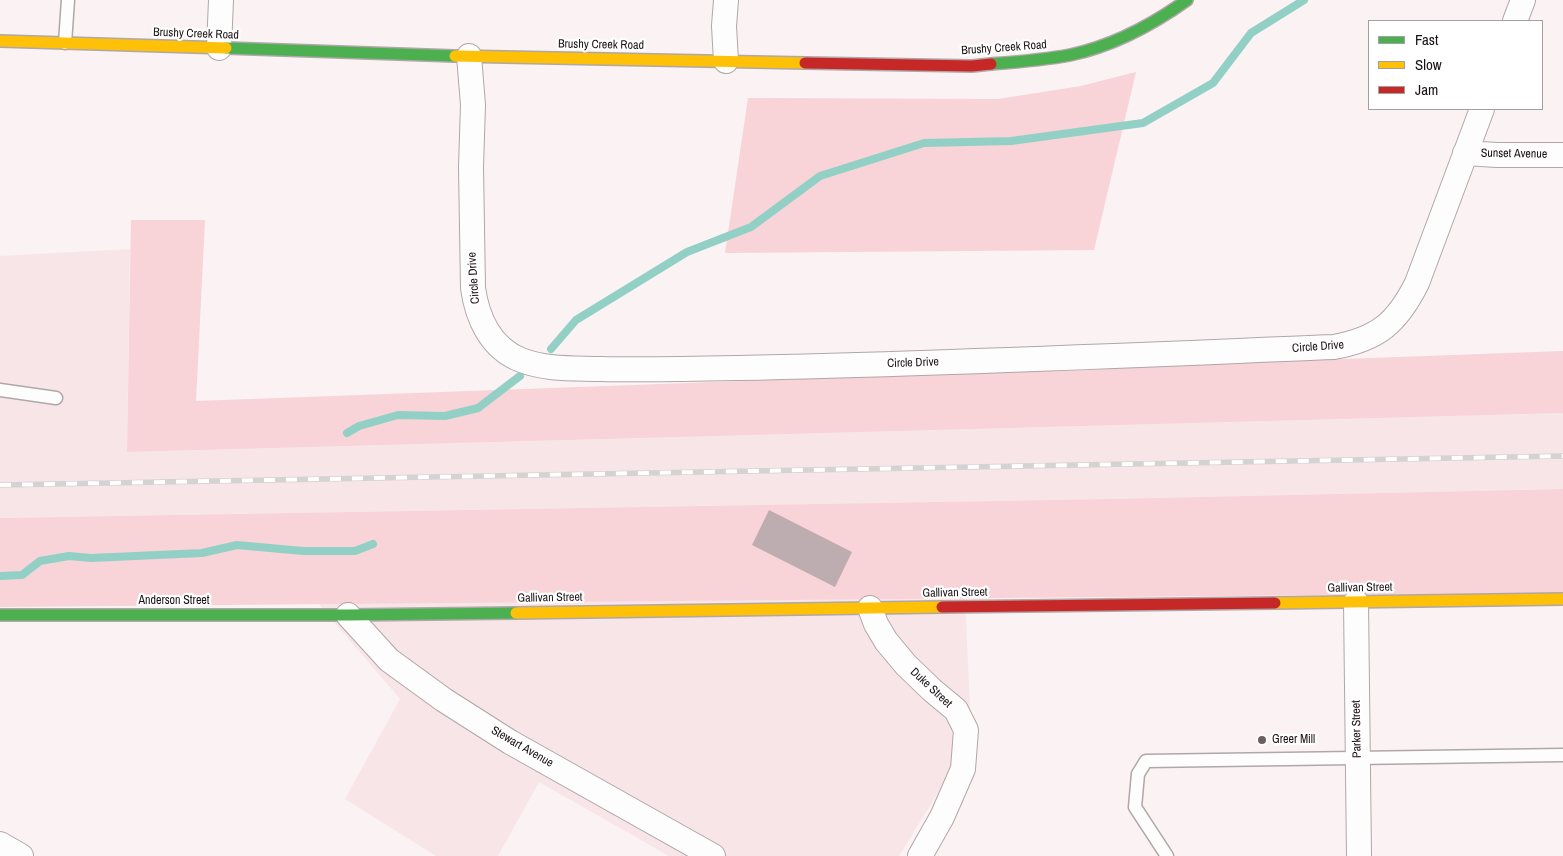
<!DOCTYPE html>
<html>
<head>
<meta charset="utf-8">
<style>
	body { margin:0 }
	#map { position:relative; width:1563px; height:856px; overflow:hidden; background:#faf2f3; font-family:"Archivo Narrow",sans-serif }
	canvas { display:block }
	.legend { position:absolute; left:1368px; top:20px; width:175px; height:90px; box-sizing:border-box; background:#fff; border:1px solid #a4a0a1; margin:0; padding:6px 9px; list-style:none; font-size:15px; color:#1b1214 }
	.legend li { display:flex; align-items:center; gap:10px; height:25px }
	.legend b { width:25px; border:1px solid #a4a0a1 }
</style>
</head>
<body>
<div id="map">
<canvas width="1563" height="856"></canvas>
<ul class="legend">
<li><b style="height:6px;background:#4caf50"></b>Fast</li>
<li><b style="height:6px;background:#ffc107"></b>Slow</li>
<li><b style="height:6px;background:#c62828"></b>Jam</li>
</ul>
</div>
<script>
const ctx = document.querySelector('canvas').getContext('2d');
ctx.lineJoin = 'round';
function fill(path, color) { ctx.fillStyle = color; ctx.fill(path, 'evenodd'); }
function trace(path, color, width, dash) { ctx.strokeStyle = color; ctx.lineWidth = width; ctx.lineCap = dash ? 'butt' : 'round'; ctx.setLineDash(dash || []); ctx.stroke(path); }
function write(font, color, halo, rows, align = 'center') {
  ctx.font = font + ' "Archivo Narrow",sans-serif'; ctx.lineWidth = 4.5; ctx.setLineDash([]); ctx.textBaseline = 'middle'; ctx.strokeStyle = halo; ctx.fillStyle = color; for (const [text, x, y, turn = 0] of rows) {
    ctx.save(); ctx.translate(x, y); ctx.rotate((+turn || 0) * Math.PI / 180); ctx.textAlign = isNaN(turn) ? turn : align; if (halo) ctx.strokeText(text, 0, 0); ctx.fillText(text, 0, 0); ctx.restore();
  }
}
fill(new Path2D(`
	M130,249L127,452L1563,413V489L1109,499L0,518V256Z
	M965,596L970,709L952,770L899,856H669L539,782L498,856H436L345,799L400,699L317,602Z`), '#f8e5e7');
fill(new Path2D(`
	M1136,72L1094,250L725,253L748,98L998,99L1081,86Z
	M131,220H205L196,401L1563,351V413L127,452Z
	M1563,489V593L0,607V518L1109,499Z`), '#f8d3d8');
trace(new Path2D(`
	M551,349L576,320L687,252L751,227L820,176L924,143L1011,141L1143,123L1213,83L1251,33L1304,0
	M347,433L359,426L398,415L445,416L478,408L520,376
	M0,576L22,575L40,561L69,556L91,558L202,553L237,545L303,551H355L373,544`), '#92d0c6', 8);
fill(new Path2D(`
	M769,510L852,552L835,587L752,545Z`), '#beadb0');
const lane = new Path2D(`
	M65,43L68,0
	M0,390L56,398
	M1167,856L1135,807L1138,774L1146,761L1563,755`);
const street = new Path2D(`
	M726,0L724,26L726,61
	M1515,21L1523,0
	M219,48L221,0
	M469,56L473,105L471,167L473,288C477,317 490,348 521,360C547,370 574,368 601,369C647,370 692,369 738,368C937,364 1135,355 1334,347C1378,339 1397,323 1417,283L1482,109
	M1465,153L1497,155H1563
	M1356,602L1359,856
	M870,608L876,624L886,641L906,665L932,690L956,710L966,730L963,769L942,817L920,856
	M348,615L389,660L444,700L510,742L713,856
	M0,844L21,856`);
const fast = new Path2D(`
	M226,48L455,56
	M991,64C1017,62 1044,60 1070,55C1113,46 1152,25 1187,0
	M0,615H348L516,613`);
const slow = new Path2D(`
	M0,41L226,48
	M455,56L805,63
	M1275,603L1563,599
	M516,613L942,607`);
const jam = new Path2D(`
	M805,63L972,66L991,64
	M942,607L1275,603`);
trace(lane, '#afa7a8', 15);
trace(street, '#afa7a8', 26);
trace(fast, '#afa7a8', 14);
trace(slow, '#afa7a8', 14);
trace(jam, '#afa7a8', 14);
trace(lane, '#fefdfd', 12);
trace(street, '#fefdfd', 24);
trace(fast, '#4caf50', 11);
trace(slow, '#ffc107', 11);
trace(jam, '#c62828', 11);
const rail = new Path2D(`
	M0,485L1563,456`);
trace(rail, '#d5d2d2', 5.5);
trace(rail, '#fff', 4, [11]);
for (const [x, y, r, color] of [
	[1262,740,5,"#696062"]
]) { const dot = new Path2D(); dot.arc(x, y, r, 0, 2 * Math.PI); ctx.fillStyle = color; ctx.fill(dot); trace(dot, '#fff', 2); }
write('12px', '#1b1214', '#fff', [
	["Brushy Creek Road",196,34,2],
	["Brushy Creek Road",601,45,1],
	["Brushy Creek Road",1004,48,-4],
	["Sunset Avenue",1514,154,1],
	["Circle Drive",474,278,-94],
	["Circle Drive",1318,347,-4],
	["Circle Drive",913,363,-2],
	["Gallivan Street",1360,588,-1],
	["Gallivan Street",955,593,-1],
	["Gallivan Street",550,598,-1],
	["Anderson Street",174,601],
	["Duke Street",931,688,43],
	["Parker Street",1357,729,-91],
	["Stewart Avenue",522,747,30]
]);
write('12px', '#1b1214', '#fff', [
	["Greer Mill",1272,740]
], 'left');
</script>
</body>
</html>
